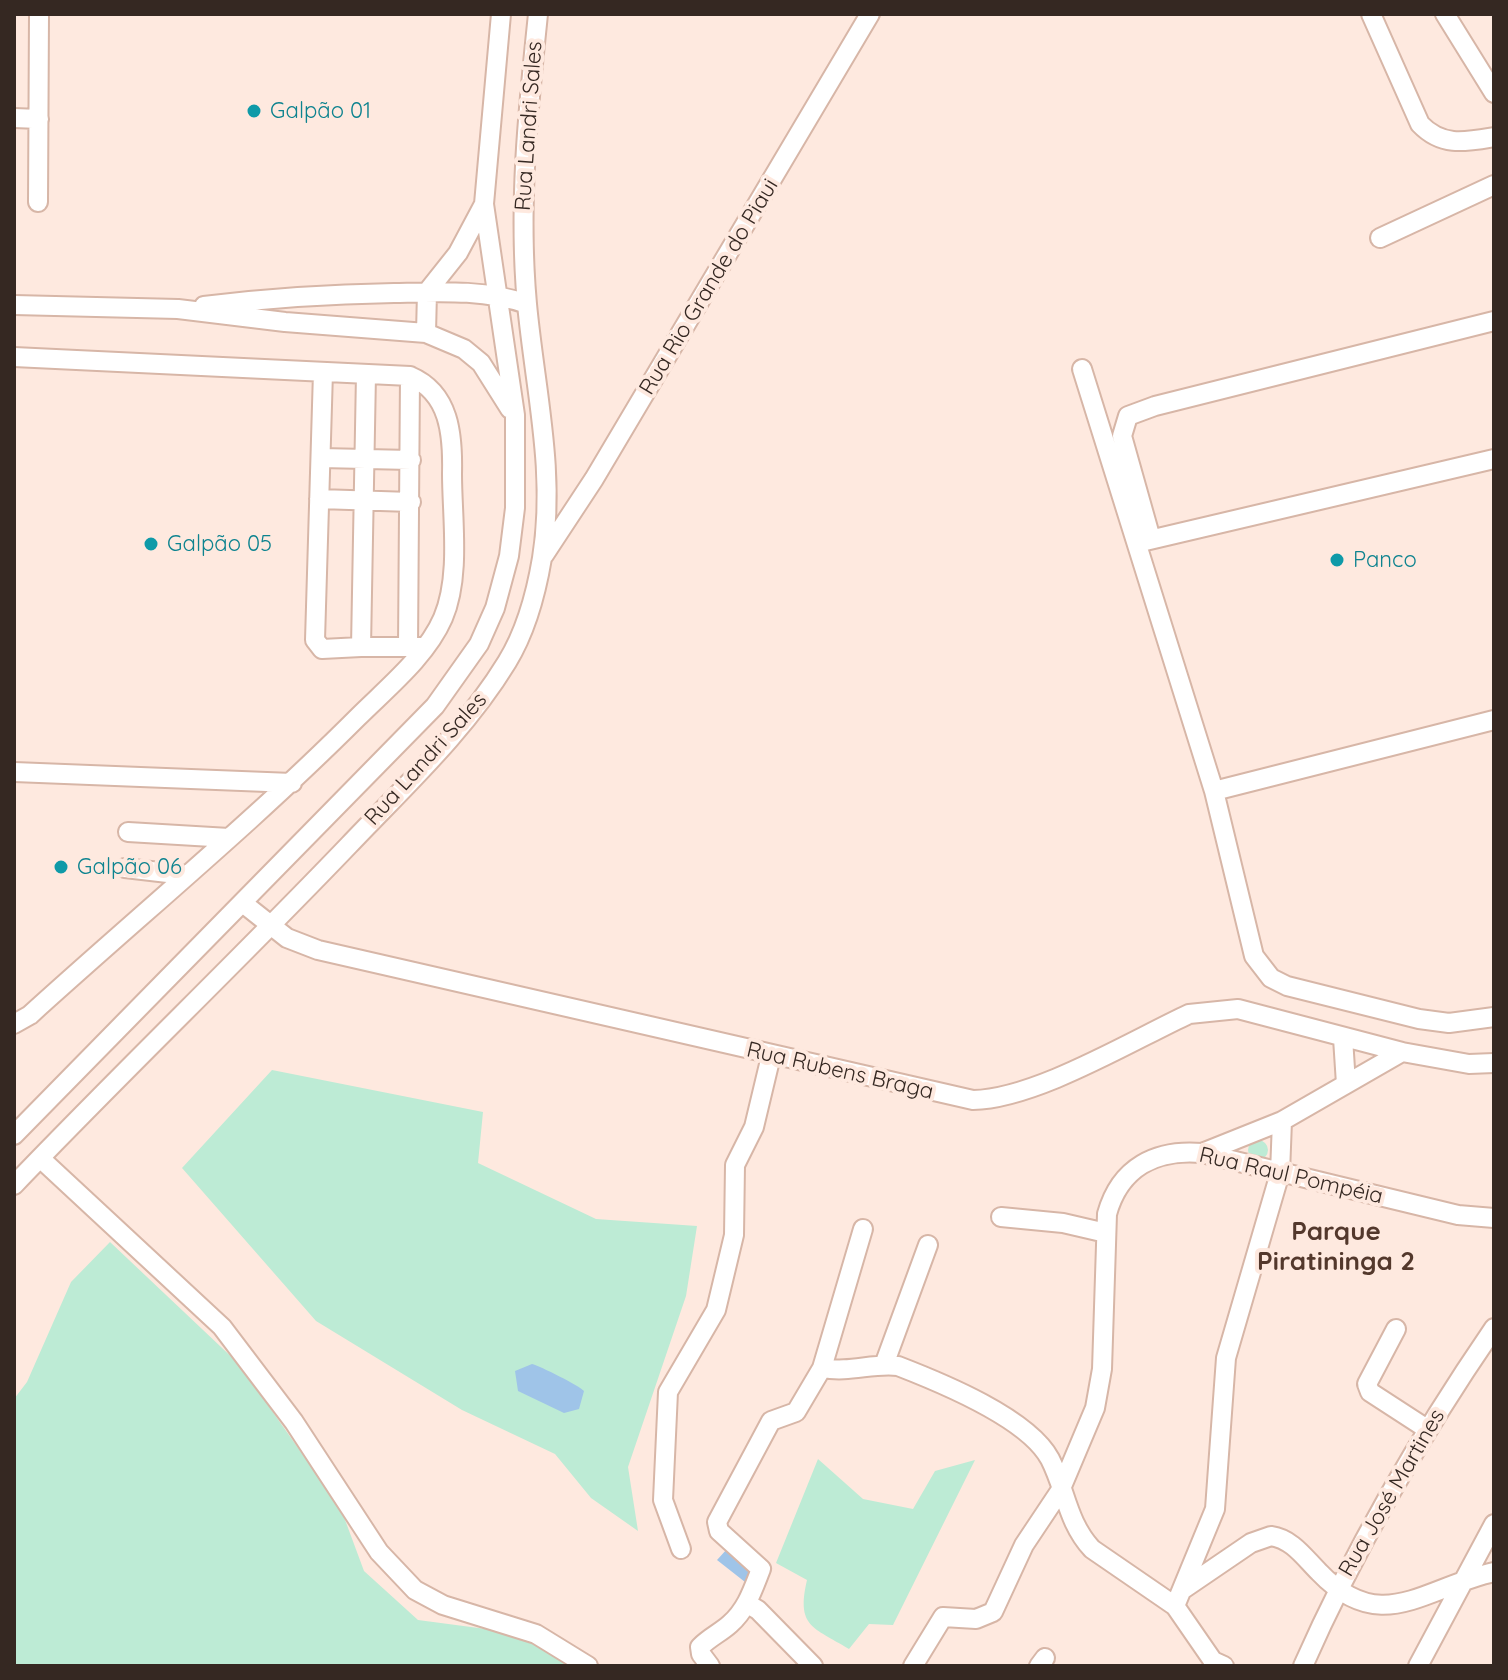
<!DOCTYPE html>
<html>
<head>
<meta charset="utf-8">
<style>
	body { margin:0 }
	#map { position:relative; width:1508px; height:1680px; overflow:hidden; background:#fee9df; font-family:Quicksand,sans-serif }
	canvas { display:block }
	.frame { position:absolute; inset:0; border:16px solid #352822; pointer-events:none }
</style>
</head>
<body>
<div id="map">
<canvas width="1508" height="1680"></canvas>
<div class="frame"></div>
</div>
<script>
const ctx = document.querySelector('canvas').getContext('2d');
ctx.lineJoin = 'round';
function fill(path, color) { ctx.fillStyle = color; ctx.fill(path, 'evenodd'); }
function trace(path, color, width, dash) { ctx.strokeStyle = color; ctx.lineWidth = width; ctx.lineCap = dash ? 'butt' : 'round'; ctx.setLineDash(dash || []); ctx.stroke(path); }
function write(font, color, halo, rows, align = 'center') {
  ctx.font = font + ' Quicksand,sans-serif'; ctx.lineWidth = 8; ctx.setLineDash([]); ctx.textBaseline = 'middle'; ctx.strokeStyle = halo; ctx.fillStyle = color; for (const [text, x, y, turn = 0] of rows) {
    ctx.save(); ctx.translate(x, y); ctx.rotate((+turn || 0) * Math.PI / 180); ctx.textAlign = isNaN(turn) ? turn : align; if (halo) ctx.strokeText(text, 0, 0); ctx.fillText(text, 0, 0); ctx.restore();
  }
}
fill(new Path2D(`
	M272,1070L483,1112L478,1163L596,1219L697,1226L686,1296L628,1467L638,1531L591,1498L555,1454L462,1410L316,1321L182,1168Z
	M1248 1150a10 10 0 1 1 20 0a10 10 0 1 1-20 0Z
	M110,1242L239,1364L341,1509L364,1571L418,1620L524,1634L574,1666H14V1399L27,1382L71,1282Z
	M818,1459L863,1499L913,1509L935,1471L975,1460L893,1625L869,1624L849,1649C813,1627 796,1627 807,1580L776,1563Z`), '#bdebd5');
fill(new Path2D(`
	M532,1364C540,1366 580,1386 584,1391L579,1409L564,1413L518,1391L515,1371Z
	M727,1549L754,1571L745,1582L717,1560Z`), '#9fc4e8');
const minor = new Path2D(`
	M1371,14L1420,124C1442,147 1465,142 1494,137
	M1445,14L1494,93
	M14,118L39,119
	M38,202L39,14
	M1380,238L1494,185
	M14,305L178,309L285,322L426,333L464,349L481,363L510,409
	M204,306C268,298 330,294 394,293C438,292 484,289 527,304
	M426,333L427,292L458,253L483,206
	M14,357L410,376C450,393 453,435 452,474C452,518 461,576 443,618C426,657 387,688 357,718C253,822 139,916 30,1015L14,1024
	M1082,369L1214,791L1254,956L1271,978L1287,986L1419,1019L1449,1023L1494,1017
	M323,372L315,640L322,649L361,647
	M366,374L361,647H425
	M321,458L411,460
	M319,499L411,502
	M1151,539L1122,436L1128,416L1155,406L1494,321
	M1141,542L1494,459
	M544,555L594,479L870,14
	M408,647L410,376
	M14,772L292,783
	M1214,791L1494,720
	M128,832L229,838
	M125,868L185,875
	M244,904L287,938L318,950L973,1100C1035,1099 1131,1041 1189,1014L1238,1009L1402,1052L1469,1064L1494,1063
	M1343,1038L1346,1084
	M14,1135L435,706L479,644L495,608L509,556L515,508V415L484,204L501,14
	M1202,1153L1282,1121L1402,1052
	M40,1158L222,1327L294,1422L379,1552L415,1590L443,1605L536,1634L588,1666
	M14,1185C124,1070 239,960 349,845C404,787 465,731 507,662C526,631 536,594 542,558C556,471 535,390 527,304C518,207 528,110 538,14
	M1001,1217L1063,1223L1106,1233
	M1396,1329L1367,1384L1370,1392L1427,1429
	M884,1365L928,1245
	M822,1368C851,1373 871,1363 898,1366C942,1383 1028,1418 1050,1459C1066,1490 1067,1522 1092,1549L1175,1606L1213,1661L1224,1666
	M681,1549L663,1500L668,1392L716,1310L734,1235L735,1165L754,1127L771,1056
	M1182,1590L1251,1543L1271,1536C1292,1539 1304,1557 1319,1572C1381,1637 1423,1588 1494,1572
	M748,1604L758,1610L813,1666
	M1175,1606L1215,1509L1226,1358L1280,1173L1282,1121
	M710,1666L701,1654L700,1647C710,1637 720,1633 730,1624C747,1609 753,1589 761,1569L719,1531L717,1522L771,1421L796,1412L822,1368L863,1229
	M913,1666L943,1617L976,1619L993,1612L1024,1545L1060,1491L1095,1408L1102,1369L1107,1214C1120,1167 1156,1149 1202,1153L1458,1215L1494,1218
	M1039,1666L1045,1658
	M1303,1666C1356,1546 1420,1436 1494,1328
	M1418,1666L1494,1524`);
trace(minor, '#d7b6a7', 22);
trace(minor, '#fff', 18);
for (const [x, y, r, color] of [
	[254,111,8,"#0f9aa8"],
	[151,544,8,"#0f9aa8"],
	[1337,560,8,"#0f9aa8"],
	[61,867,8,"#0f9aa8"]
]) { const dot = new Path2D(); dot.arc(x, y, r, 0, 2 * Math.PI); ctx.fillStyle = color; ctx.fill(dot); trace(dot, '#fee9df', 3); }
write('22px', '#0d838f', '#fee9df', [
	["Galpão 01",270,111],
	["Galpão 05",167,544],
	["Panco",1353,560],
	["Galpão 06",77,867]
], 'left');
write('22px', '#352822', '#fee9df', [
	["Rua Landri Sales",529,126,-86],
	["Rua Rio Grande do Piaui",709,287,-59],
	["Rua Landri Sales",426,759,-48],
	["Rua Rubens Braga",840,1071,13],
	["Rua Raul Pompéia",1291,1176,13],
	["Rua José Martines",1392,1493,-60]
]);
write('bold 26px', '#53382c', '#fee9df', [
	["Parque",1336,1232],
	["Piratininga 2",1336,1262]
]);
</script>
</body>
</html>
